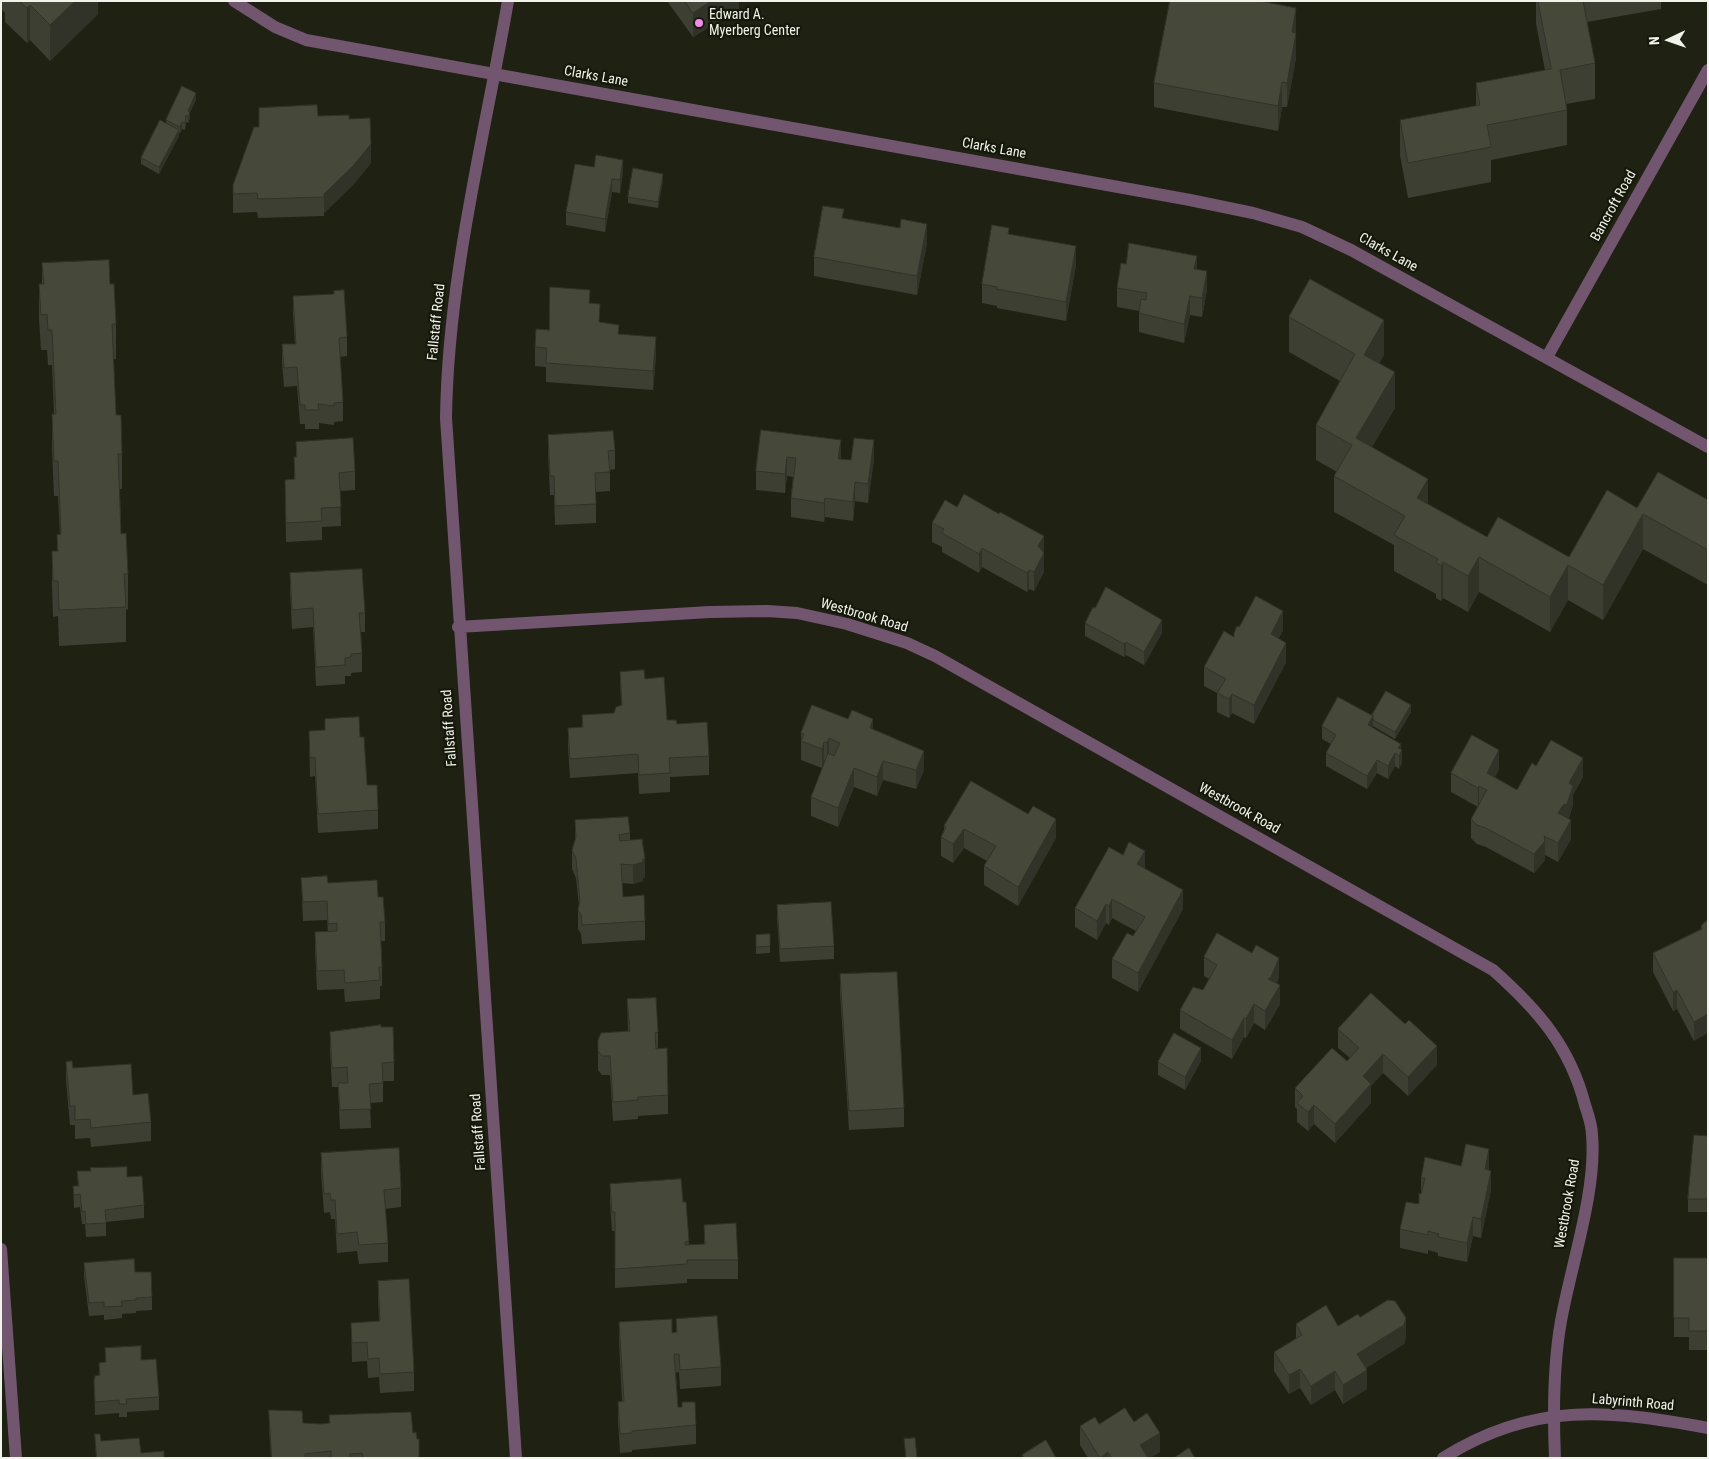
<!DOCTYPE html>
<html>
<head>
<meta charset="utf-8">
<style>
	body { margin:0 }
	#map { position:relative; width:1709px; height:1459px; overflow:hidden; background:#1f2113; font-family:"Roboto Condensed",sans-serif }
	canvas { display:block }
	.frame { position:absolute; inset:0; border:2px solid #f0f3e9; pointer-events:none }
	.north { position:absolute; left:1644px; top:15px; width:50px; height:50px; -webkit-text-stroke:4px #15180a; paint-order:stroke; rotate:267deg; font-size:14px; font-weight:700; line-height:20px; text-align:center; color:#f0f3e9 }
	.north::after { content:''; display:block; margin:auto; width:18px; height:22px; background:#f0f3e9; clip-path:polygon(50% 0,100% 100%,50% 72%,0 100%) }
</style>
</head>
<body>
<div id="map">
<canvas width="1709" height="1459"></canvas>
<div class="frame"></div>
<div class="north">N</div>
</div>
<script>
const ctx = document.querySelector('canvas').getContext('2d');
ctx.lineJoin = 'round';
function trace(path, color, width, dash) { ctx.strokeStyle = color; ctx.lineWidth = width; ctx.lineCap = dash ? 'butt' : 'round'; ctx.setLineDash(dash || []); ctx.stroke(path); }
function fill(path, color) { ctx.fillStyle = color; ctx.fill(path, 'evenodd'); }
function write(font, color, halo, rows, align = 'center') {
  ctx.font = font + ' "Roboto Condensed",sans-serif'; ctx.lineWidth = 4.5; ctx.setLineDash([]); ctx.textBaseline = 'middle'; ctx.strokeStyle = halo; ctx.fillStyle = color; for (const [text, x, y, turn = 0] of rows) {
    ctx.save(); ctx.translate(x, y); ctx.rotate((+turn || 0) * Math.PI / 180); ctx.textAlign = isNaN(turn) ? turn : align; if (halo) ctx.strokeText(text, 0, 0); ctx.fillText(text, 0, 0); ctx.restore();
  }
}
trace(new Path2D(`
	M508,1C484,139 448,277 446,418L516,1458
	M1547,357L1708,70
	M458,627L710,612L767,611L797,613L847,624L907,643L935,656L1493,970C1537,1009 1570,1046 1585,1105C1588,1114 1592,1125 1592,1135C1597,1190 1571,1265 1561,1321C1553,1366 1553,1412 1555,1458
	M1,1249L16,1458
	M1443,1458C1533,1401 1609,1410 1708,1428`), '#72566f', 12);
trace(new Path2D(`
	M234,1L275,27L306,40L1190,200L1253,213L1302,227L1351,250L1708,447`), '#72566f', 12);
fill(new Path2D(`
	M1,1H98V14L50,61L30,40L27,43L5,22V13L1,9Z
	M667,1H739V9L693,37Z
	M1536,1H1661V9L1587,22L1595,63V99L1566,104L1567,110V145L1491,160V182L1408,198L1400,155V120L1476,106V83L1545,70L1536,24Z
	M1296,8V58L1287,107H1282L1278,131L1154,107V83Z
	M196,100L190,112V119L188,123L186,122L185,130L182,129L180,133H179V136L159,174L141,164V158L166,123V120Z
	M318,116L349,119L371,163L353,185L324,213V216L258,218L257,212L233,213V185L259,127Z
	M575,164L623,172L620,193L612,192L605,232L566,225V212Z
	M663,180L658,208L628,203V197Z
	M844,218L927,243L917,295L814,276V257Z
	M1009,234L1076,265L1066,321L997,308V306L982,303V284Z
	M42,263L110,284L116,324V359H113L116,415L122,454V489H120L121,534L128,574V609L126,610V642L59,646L58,616L53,617L52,586V551H57V535H60L58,496H54L52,450V414H54L52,365H48L47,350H41L39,319V284H42Z
	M1126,264L1197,269L1207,290L1202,317L1190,315L1184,343L1139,332V311L1117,307V288Z
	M293,296L347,337V356L340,357L343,402V421L334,422V425L319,423V429H305V424H300L297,386L284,387L282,363V344H295L293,315Z
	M590,303L600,323L656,356L653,390L546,382V367L535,366V347L549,330Z
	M1289,317L1384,355L1379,363L1395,408L1372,447L1428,504L1487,537L1569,557L1637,508L1708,500V585L1643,549L1603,620L1568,600L1550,632L1479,592L1468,612L1443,598L1441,601L1436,598V594L1394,571V545L1334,512V476L1337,472L1316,460V425L1340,381L1289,352Z
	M761,430L841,459L851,460L874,459L868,503L855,501L853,521L825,517L824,522L791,517V498L793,477L787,476L785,493L756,490V471Z
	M548,435L615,450V469L610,470V491L596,492V523L555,525L554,495H550L548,454Z
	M296,442L355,471V490L340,491L341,526L322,527V540L286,542L285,480L294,479V457H296Z
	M957,507L999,514L1044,536V572L1034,591L1029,589L1027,592L982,567L979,573L942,552V547L932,542V523Z
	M290,573L365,613V632H361L362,653V672L351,673V676H345V684L316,686L313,627L292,629L290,592Z
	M1085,623L1162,633L1144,665L1126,655L1124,657L1085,636Z
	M1239,627L1283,630L1279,638L1286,662L1254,724L1232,713L1229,718L1217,712V693L1204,686V667L1234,636V633Z
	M620,672L645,679L667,720L677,724L709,756V775L670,777V792L639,794L638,773L570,778L568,747V728L582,727V715L614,713L621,705Z
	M1411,712L1395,739L1373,726V728L1401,749L1402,763L1399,769L1395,766L1388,779L1377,773L1367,789L1326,766V753L1331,744L1322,739V726L1372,715Z
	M325,719L360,737L367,785L378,810V829L318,833L315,776L310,777L309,731L325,730Z
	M873,729L924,770L916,789L883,780L877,796L854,787L838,827L811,816V797L825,761H824L822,768L801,760V733Z
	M1536,766L1583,777L1573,795V805L1569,818L1571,839L1558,862L1545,855V860L1534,873L1486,847L1477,844L1471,838V819L1478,807L1451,792V773L1499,769L1495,777L1517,790Z
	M575,820L630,833V840L645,878H643V881L633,884L622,883L623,897L645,921V940L582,944L581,934L578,929V910L579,906L576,878L572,869V850L575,841Z
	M944,826L1056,838L1018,906L984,885V866L987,861L964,848L953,863L941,856V837L944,830Z
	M1145,869L1183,909L1138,992L1112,978V959L1133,936L1136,931L1112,918L1109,925L1106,923L1097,940L1075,927V908Z
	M301,878L328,883L378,897L385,922V941H381L382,967V986H380V999L345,1002L344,989L317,990L315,951V932H328L327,920L303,921Z
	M777,905L834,946V959L780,962L777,918Z
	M1708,921L1694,1041L1677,1009L1673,1011L1653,972V953L1701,929V926Z
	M770,934V953L756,954V935Z
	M1204,957L1279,977L1277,983L1280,1004L1265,1030L1254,1023L1246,1038L1244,1037L1232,1059L1180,1029V1010L1203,990L1209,979L1204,976Z
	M840,974L904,1108V1127L849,1130L840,993Z
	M627,999L658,1032V1049L668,1095V1114L638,1116V1119L613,1121L610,1075H602L598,1070V1040L628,1031Z
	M381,1027L394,1062V1081H383V1102L370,1103L371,1128L340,1129L338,1087H332L330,1051V1032Z
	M1338,1029L1437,1065L1408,1096L1383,1073L1371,1086V1103L1335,1143L1314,1124L1308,1131L1297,1122V1109L1295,1107V1088L1347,1061L1350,1058L1338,1048Z
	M1201,1061L1185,1090L1158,1075V1062Z
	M66,1062L73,1068L133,1095L151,1122V1141L91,1147L90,1138L75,1139V1125H70L66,1081Z
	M1708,1136V1212H1688V1199Z
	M321,1153L401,1188V1207L385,1209L388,1243V1262L359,1264L357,1251L337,1253L335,1219H331L330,1212L324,1213L321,1172Z
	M1461,1166L1489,1168L1491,1190L1481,1238L1473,1236L1467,1262L1438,1256V1253L1428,1250V1254L1400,1248V1229L1419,1204L1421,1193V1178Z
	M90,1168L127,1177L144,1205V1218L106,1222V1236L86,1237L85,1224H82L80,1207L74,1208L73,1186H78L77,1171H90Z
	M610,1184L683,1202H686L689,1245L704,1244V1225L738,1260V1279H687V1283L615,1288V1231H612L610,1203Z
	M1674,1258H1708V1350H1689V1337H1674Z
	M84,1263L135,1272L152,1297V1310L136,1311V1313L122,1314V1318L104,1320V1315L89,1316L84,1276Z
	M378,1281L414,1372V1391L380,1393L379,1377L368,1378L367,1361L352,1362L351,1323L379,1321L378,1300Z
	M1360,1317L1406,1337L1404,1344L1366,1368L1367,1389L1343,1404L1335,1390L1311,1405L1300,1388L1289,1394L1274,1371V1352L1296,1339V1324L1338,1326Z
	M676,1319L721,1367V1386L680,1389L679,1372L676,1373L678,1407L696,1425V1444L632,1450V1452L620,1453L618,1421V1402L622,1401L619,1341V1322L672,1333L676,1332Z
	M105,1348L141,1360L159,1397V1410L127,1412V1417H119V1413L95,1415L94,1381L99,1376V1363L105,1362Z
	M269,1410L303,1423L321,1424L329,1423V1415L413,1433L417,1439L419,1458H271L269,1429Z
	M1134,1422L1160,1452L1150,1458H1088L1080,1445V1426Z
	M95,1434L101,1441L141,1453L164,1458H96Z`), '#3c3f32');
fill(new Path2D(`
	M75,1H98V14L50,61V25Z
	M711,1H739V9L693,37V13Z
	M30,5V40L27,43V8Z
	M1296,8V58L1287,107V83L1292,32Z
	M1282,82V107L1278,131V106Z
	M196,93V100L190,112V119L188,123V111Z
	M182,122V129L180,133V127Z
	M179,130V136L159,174V167Z
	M371,144V163L353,185L324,213V194Z
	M623,160V172L620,193V180Z
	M663,174V180L658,208V202Z
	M612,179V192L605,232V219Z
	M927,224V243L917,295V276Z
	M1076,246V265L1066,321V302Z
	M1197,256V275L1194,269Z
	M1207,271V290L1202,317V298Z
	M1190,296V315L1184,343V324Z
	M1384,320V355L1364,390V355Z
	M656,337V356L653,390V371Z
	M1395,372V408L1356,474V438Z
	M841,440V459L838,478V459Z
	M874,440V459L868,503V484Z
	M787,457V476L785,493V474Z
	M1428,479V514L1417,498Z
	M855,482V501L853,521V502Z
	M825,498V517L824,522V503Z
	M1643,514V549L1603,620V585Z
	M1044,536V572L1034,591V572L1038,546Z
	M982,548V567L979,573V554Z
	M1479,557V592L1468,612V576Z
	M1443,562V598L1441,601V566Z
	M1568,565V600L1550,632V597Z
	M1029,570V589L1027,592V573Z
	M1283,611V630L1271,653V634Z
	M1162,620V633L1144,665V652Z
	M1126,642V655L1124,657V644Z
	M1286,643V662L1254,724V705Z
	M1232,694V713L1229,718V699Z
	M1411,705V712L1395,739V732Z
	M1373,716V729L1368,725Z
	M873,719V738L870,728Z
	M829,738V757L827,762V743Z
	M824,742V761L822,768V749Z
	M1401,744V753L1402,750V763L1399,769V756L1398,748Z
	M1499,750V769L1487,792V773Z
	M924,751V770L916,789V770Z
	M1395,753V766L1388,779V766Z
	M1583,758V777L1573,795V805L1567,823L1558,813L1569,783Z
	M1377,760V773L1367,789V776Z
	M883,761V780L877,796V777Z
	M854,768V787L838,827V808Z
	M1479,786V805L1478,807V788Z
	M1056,819V838L1018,906V887Z
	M1571,820V839L1558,862V843Z
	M964,829V848L953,863V844Z
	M1545,841V860L1534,873V854Z
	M1145,851V870L1137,864Z
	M643,859H645V878H643V881L633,884V865Z
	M1183,890V909L1138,992V973Z
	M1112,899V918L1109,925V906Z
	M1106,904V923L1097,940V921Z
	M1279,958V977L1271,996L1268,979Z
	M1280,985V1004L1265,1030V1011Z
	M1677,990V1009L1673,1011V992Z
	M1254,1004V1023L1246,1038V1019Z
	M1708,1014V1033L1694,1041V1022Z
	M1244,1018V1037L1232,1059V1040Z
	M1437,1046V1065L1408,1096V1077Z
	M1201,1048V1061L1185,1090V1077Z
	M1383,1054V1073L1371,1086V1103L1335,1143V1124L1363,1076Z
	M1314,1105V1124L1308,1131V1112Z
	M1489,1149V1168L1485,1188V1169Z
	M1491,1171V1190L1481,1238V1219Z
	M1473,1217V1236L1467,1262V1243Z
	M1406,1318V1337L1404,1344L1357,1373V1354Z
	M1300,1369V1388L1289,1394V1375Z
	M1367,1370V1389L1343,1404V1385Z
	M1335,1371V1390L1311,1405V1386Z
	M1160,1433V1452L1150,1458H1140V1445Z
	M1108,1452V1458H1100Z`), '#313329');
const building = new Path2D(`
	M20,1H75L50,25L30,5L27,8Z
	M685,1H711L693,13Z
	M1170,1H1260L1296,8L1292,32L1296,33L1287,83L1282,82L1278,106L1154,83Z
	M1538,1H1583L1595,63L1560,70L1567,110L1487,125L1491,147L1408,163L1400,120L1480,105L1476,83L1551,69Z
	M182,86L196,93L188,111L190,112L188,117L186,115L185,123L182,122L180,127L166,120Z
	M317,105L318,116L349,115V119L370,118L371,144L353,166L324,194V197L258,199L257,193L233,194V185L254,127H259V108Z
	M160,120L179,130L159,167L141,158Z
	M596,155L623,160L620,180L612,179L605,219L566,212L575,164L594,167Z
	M633,168L663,174L658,202L628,197Z
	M823,206L844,209L842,218L900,228L901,219L927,224L917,276L814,257Z
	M992,225L1009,228L1008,234L1076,246L1066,302L997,289V287L982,284Z
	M1129,243L1197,256L1194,269L1207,271L1202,298L1190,296L1184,324L1139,313L1141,299L1146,300L1147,293L1117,288L1121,263L1126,264Z
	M109,260L110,284H114L116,324H112L116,415H121L122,454H118L121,534L126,533L128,574H124L126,607L59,610L58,581H53L52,551H58L57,535L61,534L58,461H54L52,414H56L52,330H48L47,314L41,315L39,284H44L42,263Z
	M1310,279L1384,320L1364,355L1395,372L1356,438L1428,479L1417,498L1487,537L1498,517L1569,557L1607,490L1637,508L1658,472L1708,500V550L1643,514L1603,585L1568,565L1550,597L1479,557L1468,576L1443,562L1441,566L1436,562L1438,559L1394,535L1405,516L1334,476L1352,445L1316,425L1355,354L1289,317Z
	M550,287L590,290L589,303L600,304L599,322L619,325L618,334L656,337L653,371L546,363L547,348L535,347L536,329L549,330Z
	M344,290L347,337L339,338L343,402L334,403V406L318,404L319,410H305V405H300L297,367L284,368L282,344H296L293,296L334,294V291Z
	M761,430L841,440L838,459L851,460L854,438L874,440L868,484L855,482L853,502L825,498L824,503L791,498L796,458L787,457L785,474L756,471Z
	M613,431L615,450L608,451L610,472L595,473L596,504L555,506L554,476H550L548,435Z
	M353,438L355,471L339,473L341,507L321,508L322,521L286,523L285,480L295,479L294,457H297L296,442Z
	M964,494L999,514L1000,512L1044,536L1038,546L1044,553L1034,572L1029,570L1027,573L982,548L979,554L942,533L944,529L932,523L945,500L957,507Z
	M362,569L365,613H359L362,653L351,654V657L345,658V665L316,667L313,608L292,610L290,573Z
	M1106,587L1162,620L1144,652L1126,642L1124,644L1085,623L1093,607L1095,608Z
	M1256,596L1283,611L1271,634L1286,643L1254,705L1232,694L1229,699L1217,693L1226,679L1204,667L1224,631L1234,637V633L1237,626L1239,627Z
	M644,670L645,679L664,677L667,720H676L677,724L707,722L709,756L669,758L670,773L639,775L638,754L570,759L568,728L583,727L582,715L614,713L616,707L622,705L620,672Z
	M1386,691L1411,705L1395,732L1373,720V716L1372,715Z
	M1338,697L1373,716L1368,725L1401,744L1398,748L1402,750L1399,756L1395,753L1388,766L1377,760L1367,776L1326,753L1336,735L1322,726Z
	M812,705L848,719L852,710L873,719L870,728L924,751L916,770L883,761L877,777L854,768L838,808L811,797L828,753L834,756L840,743L829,738L827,743L824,742L822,749L801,741L804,734L801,733Z
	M359,717L360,737H364L367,785H377L378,810L318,814L315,757L310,758L309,731L325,730V719Z
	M1472,735L1499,750L1487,773L1517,790L1532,763L1536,766L1551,740L1583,758L1569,783L1573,786L1567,804L1563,805L1558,813L1571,820L1558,843L1544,836L1545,841L1534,854L1486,828L1477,825L1471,819L1487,790L1479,786L1478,788L1451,773Z
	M971,781L1028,814L1033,806L1056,819L1018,887L984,866L996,846L964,829L953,844L941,837L946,827L944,826Z
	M628,817L630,833L619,835L620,841L642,839L645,859H643V862L633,865L621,864L623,897L644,895L645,921L582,925L581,915L578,910L580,901L576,859L572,850L576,837L575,820Z
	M1129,842L1145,851L1137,864L1183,890L1138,973L1112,959L1127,933L1133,936L1145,917L1112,899L1109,906L1106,904L1097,921L1075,908L1109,847L1123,855Z
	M327,876L328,883L377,880L378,897H383L385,922H380L382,967H379L380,980L345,983L344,970L317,971L315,932L337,931V923L328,924L327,901L303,902L301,878Z
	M831,902L834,946L780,949L777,905Z
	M1706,921H1708V1014L1694,1022L1677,990L1673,992L1653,953L1702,929L1701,926Z
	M1217,933L1252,953L1256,945L1279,958L1271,977L1268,979L1280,985L1265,1011L1254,1004L1246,1019L1244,1018L1232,1040L1180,1010L1193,987L1203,990L1217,965L1204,957Z
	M770,934V946L756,947V935Z
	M897,972L904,1108L849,1111L840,974Z
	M1371,993L1405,1024L1409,1020L1437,1046L1408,1077L1383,1054L1363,1076L1371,1084L1335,1124L1314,1105L1308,1112L1297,1103L1303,1096L1295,1088L1332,1048L1347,1061L1359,1048L1338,1029Z
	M656,998L658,1032L655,1033L656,1049L667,1048L668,1095L638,1097V1100L613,1102L610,1056H602L598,1051V1040L601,1033L630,1031L627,999Z
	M381,1025V1027H393L394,1062L382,1063L383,1083L369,1084L371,1109L340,1110L338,1083H348L347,1067L332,1068L330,1032Z
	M1174,1033L1201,1048L1185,1077L1158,1062Z
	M72,1061L73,1068L131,1064L133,1095L148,1093L151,1122L91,1128L90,1119L75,1120V1106H70L66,1062Z
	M1694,1135L1708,1136V1199H1688Z
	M1466,1144L1489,1149L1485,1169L1491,1171L1481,1219L1473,1217L1467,1243L1438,1237L1439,1234L1428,1231V1235L1400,1229L1406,1202L1419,1204V1193L1421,1194L1425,1178H1421L1425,1157L1461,1166Z
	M399,1148L401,1188L384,1190L388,1243L359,1245L357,1232L337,1234L335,1200H331L330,1193L324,1194L321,1153Z
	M127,1167V1177L142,1176L144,1205L105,1210L106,1223L86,1224L85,1211L82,1212L80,1194L74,1195L73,1186H79L77,1171H91L90,1168Z
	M681,1179L683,1202H686L689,1241L685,1242V1245L705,1244L704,1225L736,1223L738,1260H687V1264L615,1269V1212H612L610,1184Z
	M1674,1258H1708V1331H1689V1318H1674Z
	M134,1259L135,1272H151L152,1297L136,1298V1300L121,1301L122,1306L104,1307V1302L89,1303L84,1263Z
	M409,1279L414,1372L380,1374L379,1358L368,1359L367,1342L352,1343L351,1323L380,1321L378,1281Z
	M1388,1300L1395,1301L1406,1318L1404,1325L1357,1354L1367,1370L1343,1385L1335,1371L1311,1386L1300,1369L1289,1375L1274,1352L1302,1335L1296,1324L1326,1305L1338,1326L1358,1314L1360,1317Z
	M717,1316L721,1367L680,1370L679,1354H674L678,1407H682V1402H695L696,1425L632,1431V1433L620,1434L618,1402L624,1401L619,1322L672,1319V1333L677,1332L676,1319Z
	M141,1346V1360L156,1359L159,1397L126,1399L127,1404H119V1400L95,1402L94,1381L95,1376L100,1375L99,1363L106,1362L105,1348Z
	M1125,1408L1134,1422L1147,1413L1160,1433L1140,1445L1148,1458H1112L1108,1452L1100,1458L1080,1426L1095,1417L1099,1424Z
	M269,1410L302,1411L303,1423L321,1424L330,1423L329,1415L411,1412L413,1433L416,1432L417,1439H419V1458H363L362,1453L350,1454V1458H331V1451L305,1454V1458H272Z
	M95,1434H100L101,1441L139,1438L141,1453L164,1451V1458H97Z
	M915,1438L917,1458H906L904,1439Z
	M1046,1440L1056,1458H1024L1022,1455Z
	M1189,1448L1195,1458H1174Z`);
fill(building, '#46493a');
trace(building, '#313329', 1);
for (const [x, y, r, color] of [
	[699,23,5,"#f589ef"]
]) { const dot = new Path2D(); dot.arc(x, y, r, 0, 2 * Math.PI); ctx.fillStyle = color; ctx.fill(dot); trace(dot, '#15180a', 2); }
write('14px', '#f0f3e9', '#15180a', [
	["Edward A.",709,15],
	["Myerberg Center",709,31]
], 'left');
write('14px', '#f0f3e9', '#15180a', [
	["Clarks Lane",596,77,10],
	["Clarks Lane",994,149,10],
	["Bancroft Road",1614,206,-61],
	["Clarks Lane",1388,253,29],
	["Fallstaff Road",437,322,-84],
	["Westbrook Road",864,616,16],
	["Fallstaff Road",450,728,-94],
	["Westbrook Road",1239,809,29],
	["Fallstaff Road",479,1132,-94],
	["Westbrook Road",1568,1204,-80],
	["Labyrinth Road",1633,1403,5]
]);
</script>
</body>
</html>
